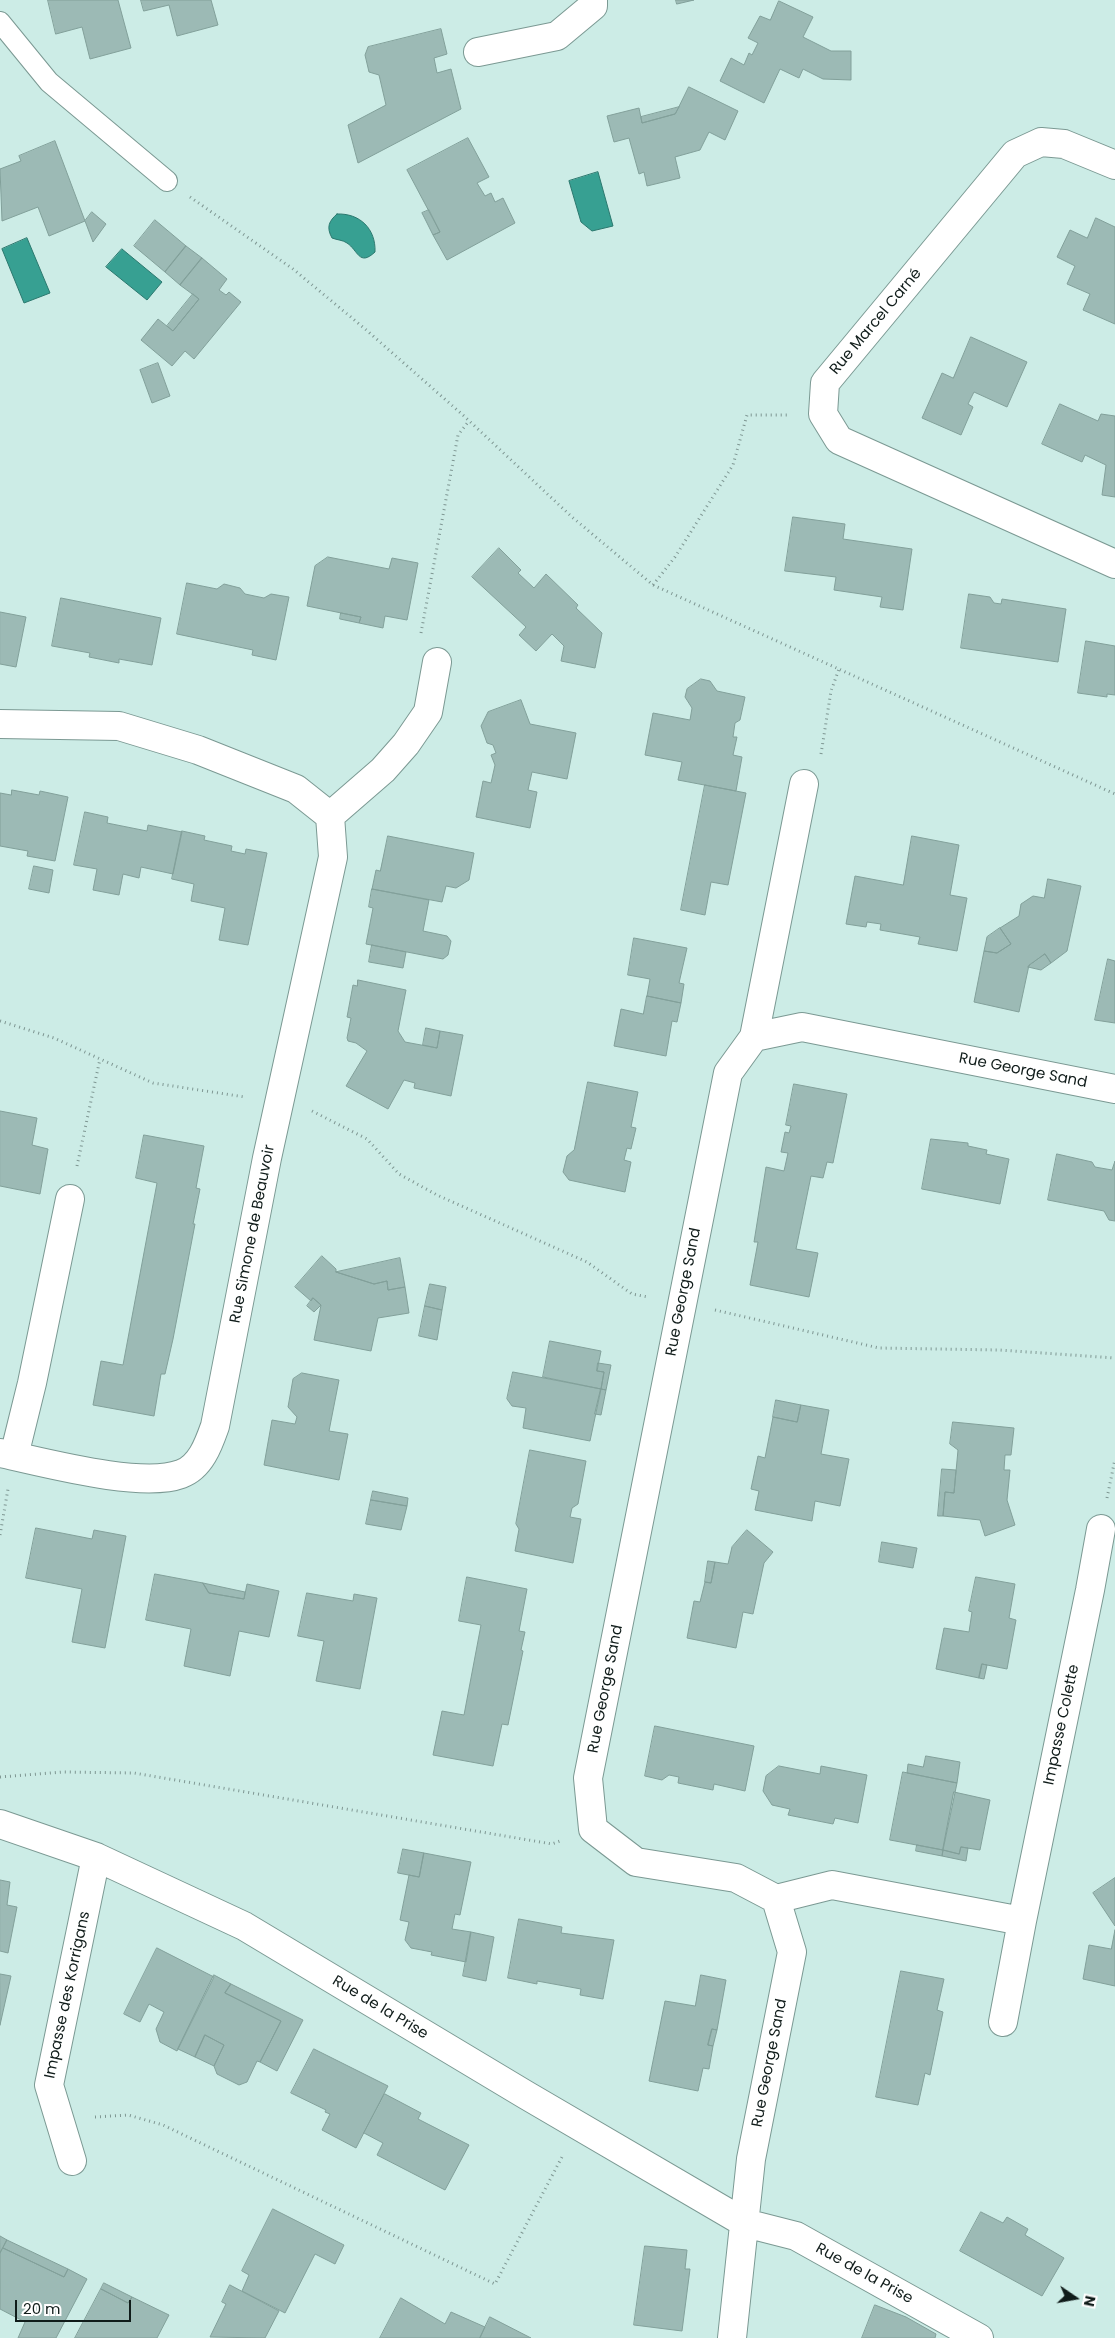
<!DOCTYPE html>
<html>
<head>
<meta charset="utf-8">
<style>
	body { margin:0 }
	#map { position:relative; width:1115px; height:2338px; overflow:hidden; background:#ccece6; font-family:Poppins,sans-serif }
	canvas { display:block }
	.north { position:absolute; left:1050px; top:2273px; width:50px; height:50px; -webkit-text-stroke:4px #fff; paint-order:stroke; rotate:102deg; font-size:14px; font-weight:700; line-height:20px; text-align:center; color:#101c1a }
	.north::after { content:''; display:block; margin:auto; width:18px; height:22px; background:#101c1a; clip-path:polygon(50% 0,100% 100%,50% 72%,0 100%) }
	.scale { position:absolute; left:15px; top:2300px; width:116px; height:22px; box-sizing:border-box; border:2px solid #101c1a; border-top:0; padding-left:6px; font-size:15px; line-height:18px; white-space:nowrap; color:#101c1a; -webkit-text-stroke:4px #fff; paint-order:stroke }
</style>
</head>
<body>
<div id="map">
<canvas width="1115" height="2338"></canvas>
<div class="north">N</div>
<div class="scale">20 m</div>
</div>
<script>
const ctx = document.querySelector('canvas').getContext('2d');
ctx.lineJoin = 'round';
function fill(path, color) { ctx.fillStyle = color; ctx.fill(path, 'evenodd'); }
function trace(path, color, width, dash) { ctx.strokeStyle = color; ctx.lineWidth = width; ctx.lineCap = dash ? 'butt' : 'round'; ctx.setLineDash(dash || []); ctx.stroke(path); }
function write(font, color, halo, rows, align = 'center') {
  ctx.font = font + ' Poppins,sans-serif'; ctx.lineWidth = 4; ctx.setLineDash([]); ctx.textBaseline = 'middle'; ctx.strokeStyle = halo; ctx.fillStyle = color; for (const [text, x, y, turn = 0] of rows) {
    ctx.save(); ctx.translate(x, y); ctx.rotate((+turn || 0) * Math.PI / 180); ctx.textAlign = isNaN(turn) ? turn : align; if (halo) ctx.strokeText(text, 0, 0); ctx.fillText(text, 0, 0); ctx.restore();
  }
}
const water = new Path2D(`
	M598,172L613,226L592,231L581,222L569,181Z
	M337,214C360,213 376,229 375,252C359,267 358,250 347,243C343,240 337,240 332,238C326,227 329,221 337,214Z
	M27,238L50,293L24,303L2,249Z
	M122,249L162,282L147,300L106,267Z`);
fill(water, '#37a092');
trace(water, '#2b786e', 1);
const building = new Path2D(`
	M48,0H118L131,48L90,59L82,27L56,34Z
	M141,0H211L218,25L177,36L169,5L144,11Z
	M676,0H694L677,4Z
	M779,1L813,17L803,37L831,51H851V80L823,79L803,69L799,78L780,69L764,103L720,81L731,58L744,65L749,53L752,55L758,43L748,38L760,16L770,20Z
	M441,29L447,54L434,58L437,73L451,69L461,109L358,163L348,125L386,105L379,75L369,72L365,55L368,47Z
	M689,87L738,111L725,140L709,132L700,150L675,157L680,178L647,186L644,172L639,174L629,138L614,142L607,116L639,108L642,123L675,114Z
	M679,107L675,114L642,123L641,117Z
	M468,138L489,177L477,183L485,196L491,193L495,202L503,198L515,223L447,260L433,235L440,232L407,170Z
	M55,141L85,221L49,236L38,207L2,221L0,169L21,161L19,156Z
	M429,210L440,232L433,235L422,213Z
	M92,212L106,224L93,242L85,221Z
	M1096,218L1115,227V324L1083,310L1090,294L1067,284L1075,266L1057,257L1070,230L1087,238Z
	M155,220L186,246L165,272L134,246Z
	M186,246L202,258L180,285L165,272Z
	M202,258L227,279L219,290L226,295L229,292L241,302L194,359L185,351L172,366L141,340L158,319L173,331L199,299L180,285Z
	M193,294L199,299L173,331L167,326Z
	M971,337L1027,362L1007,407L974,392L968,404L973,407L961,435L922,418L942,373L953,378Z
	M158,363L170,396L152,403L140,370Z
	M1060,404L1098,421L1101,414L1115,416V497L1102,495L1106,465L1085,455L1082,462L1042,444Z
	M793,517L845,524L843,539L912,549L903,610L880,607L882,597L834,590L836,577L785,571Z
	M499,548L521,570L518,573L534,588L546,574L578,605L576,608L602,633L595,668L561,661L564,646L552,634L536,651L519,635L526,627L472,577Z
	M328,557L389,569L392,558L418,563L407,620L385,616L383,628L359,623L361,617L307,606L315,566Z
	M187,583L217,589L224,584L240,588L245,594L264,598L271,594L289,597L276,660L252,655L253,650L177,634Z
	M969,594L990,597L994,603L1001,604L1002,599L1066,609L1058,662L961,648Z
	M61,598L161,618L152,665L119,659V663L89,657L90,653L52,646Z
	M0,612L26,617L16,667L0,664Z
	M341,613L361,617L359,623L340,619Z
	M1086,641L1115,646V695L1107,694V697L1078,693Z
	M701,679L710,681L717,691L745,697L740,720L735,723L733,737H737L733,755L742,757L736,791L678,780L682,762L645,755L653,713L690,720L692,708L685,697L687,689Z
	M521,700L530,724L576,733L567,779L532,772L528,790L537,792L530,828L476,817L483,781L491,783L495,765L491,755L496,753L493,745L487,743L481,726L488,712Z
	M705,785L746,793L728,885L711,882L705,915L681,910Z
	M12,790L39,795L40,791L68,797L55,861L27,856L28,851L0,846V793L11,795Z
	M85,812L108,817L107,823L147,831L148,825L182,832L173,874L141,867L139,878L123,874L119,895L93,890L97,869L74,865Z
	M182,831L205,836L204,840L232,846L231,851L245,854L246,849L267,853L248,945L219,940L225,908L191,901L194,884L172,879Z
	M388,836L474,853L469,880L456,888L446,886L442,902L372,889L376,870L380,871Z
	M912,836L959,845L950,895L967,898L957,951L918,944L920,937L880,930L881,924L867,922L866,927L846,924L855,876L903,885Z
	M34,866L53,870L49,893L29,889Z
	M1048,879L1081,886L1067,951L1051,963L1045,954L1029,965L1019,1012L974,1002L984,951L997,953L1011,944L1000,928L1019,916L1021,904L1033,896L1044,898Z
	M372,889L429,900L423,931L447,936L451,941L448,955L443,959L366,944L373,908L369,907Z
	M1000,928L1011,944L997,953L984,951L987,937Z
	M634,938L687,948L679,983L684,984L681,1003L647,996L650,979L628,975Z
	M372,945L406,952L403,968L369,962Z
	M1045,954L1051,963L1041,970L1028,967Z
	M1108,959L1115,961V1023L1095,1020Z
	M358,980L406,990L398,1031L405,1042L437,1048L440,1031L463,1035L451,1096L414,1088L415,1083L404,1080L388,1109L346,1086L367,1051L356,1043L348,1041L347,1038L351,1018L347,1017L353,985L357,986Z
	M647,996L681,1003L677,1022L672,1021L666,1056L614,1046L621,1009L643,1014Z
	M426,1028L440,1031L437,1048L423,1045Z
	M588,1082L638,1092L631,1127L636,1128L631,1149L627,1148L624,1160L631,1162L625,1192L569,1180L563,1172L567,1156L574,1150Z
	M794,1084L847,1094L833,1163L827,1162L823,1178L811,1176L796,1249L818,1253L809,1297L750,1285L758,1242H754L766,1167L784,1171L788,1153L781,1152L785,1132L789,1133L791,1126L786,1125Z
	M0,1111L37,1118L32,1145L48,1149L40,1194L0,1186Z
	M144,1135L204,1146L196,1188L200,1189L193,1224H195L173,1339L165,1374H161L154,1416L93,1405L101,1361L123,1365L157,1183L136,1178Z
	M931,1139L968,1143V1146L987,1150L986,1154L1009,1159L1000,1204L922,1189Z
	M1057,1154L1092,1162L1095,1167L1112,1170L1115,1161V1221L1109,1220L1104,1211L1048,1200Z
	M322,1256L336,1269V1272L374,1284L387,1281L388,1290L405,1287L409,1313L378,1318L371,1351L314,1340L321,1305L313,1298L311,1301L295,1287Z
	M400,1258L405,1287L388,1290L387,1281L374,1284L336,1272Z
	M430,1284L446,1287L442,1310L425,1306Z
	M313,1298L321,1305L314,1312L307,1306Z
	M425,1306L442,1310L437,1340L419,1336Z
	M550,1341L601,1351L597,1371L604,1372L601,1389L543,1377Z
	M598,1363L611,1365L606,1390L601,1389L604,1372L597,1371Z
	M513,1372L601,1389L590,1441L523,1428L526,1408L512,1406L507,1399Z
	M302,1373L339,1380L329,1431L348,1434L339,1480L264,1465L272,1420L295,1424L297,1417L288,1407L293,1379Z
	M601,1389L606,1390L601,1415L595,1414Z
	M776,1400L801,1405L797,1422L773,1417Z
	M801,1405L829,1410L821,1454L849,1459L840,1506L815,1501L812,1521L755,1510L759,1491L751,1489L758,1456L765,1458L773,1417L797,1422Z
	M953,1422L1014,1428L1011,1455H1005L1004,1470H1010L1007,1500L1015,1525L985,1536L980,1520L943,1516L945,1492L954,1493L958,1450L950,1444Z
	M530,1450L586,1461L578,1504L572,1508L570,1517L581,1519L573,1563L515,1551L519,1529L516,1524Z
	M942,1469L956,1470L954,1493L945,1492L943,1516H938Z
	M373,1491L408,1498L407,1506L371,1500Z
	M371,1500L407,1506L401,1530L366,1524Z
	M36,1528L92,1539L94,1530L126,1536L105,1648L72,1642L82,1589L26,1578Z
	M747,1530L773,1552L764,1563L753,1614L743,1612L736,1648L687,1638L694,1601L700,1602L705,1582L711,1583L715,1562L728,1564L732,1547Z
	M882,1542L917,1548L913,1568L879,1562Z
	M708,1561L715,1562L711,1583L705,1582Z
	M155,1574L203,1583L209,1593L244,1599L247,1584L279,1591L269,1637L239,1631L230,1676L184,1666L191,1629L146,1620Z
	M467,1577L527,1589L519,1631L525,1632L521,1650L523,1651L508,1725L502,1724L493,1766L433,1755L442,1711L464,1715L481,1625L459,1621Z
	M976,1577L1015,1584L1009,1618L1016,1620L1007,1669L982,1664L979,1678L936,1669L944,1628L969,1632L972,1612L969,1611Z
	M203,1583L245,1592L244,1599L209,1593Z
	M307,1593L353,1601L354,1594L377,1598L360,1689L316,1681L324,1641L298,1636Z
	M982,1664L987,1665L984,1679L979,1678Z
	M655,1726L754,1746L745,1791L714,1784L713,1790L678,1783L679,1777L669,1775L662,1780L645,1776Z
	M926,1756L960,1762L957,1783L907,1773L908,1764L923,1767Z
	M779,1766L820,1774L821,1766L867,1775L858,1823L835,1818L833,1824L788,1815L790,1809L772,1805L763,1791L766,1776Z
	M903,1772L957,1783L943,1850L890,1840Z
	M954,1792L990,1800L980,1850L961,1847L959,1854L943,1850Z
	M917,1845L943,1850L942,1856L916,1851Z
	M961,1847L968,1848L966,1861L942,1856L943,1850L959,1854Z
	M403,1849L424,1853L419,1877L398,1873Z
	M424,1853L471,1862L460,1915L455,1914L452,1929L471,1932L466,1962L431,1955L432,1952L411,1948L405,1940L409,1922L400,1920L409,1875L419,1877Z
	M1115,1878V1926L1093,1893Z
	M0,1880L10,1882L7,1905L17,1907L8,1953L0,1951Z
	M519,1919L562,1927L561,1933L614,1940L603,1999L580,1995L581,1989L537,1981V1984L508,1978Z
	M1115,1930V1986L1083,1979L1089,1945L1111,1949Z
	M471,1932L494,1937L486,1981L463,1976Z
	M157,1948L214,1977L177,2051L160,2042L156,2029L164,2012L149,2004L140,2022L124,2014Z
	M901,1971L944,1979L937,2010L943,2012L930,2075L925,2073L918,2105L876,2097Z
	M0,1974L11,1976L0,2025Z
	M214,1975L231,1984L225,1993L281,2021L260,2062L257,2061L247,2082L239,2085L217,2074L214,2066L224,2045L205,2035L195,2057L178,2049Z
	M701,1975L726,1980L717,2030L712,2029L708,2045L713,2046L709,2069L703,2068L698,2091L649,2081L665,2001L695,2006Z
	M231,1984L303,2020L277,2071L260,2062L281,2021L225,1993Z
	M712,2029L717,2030L713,2046L708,2045Z
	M205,2035L224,2045L214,2066L195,2057Z
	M314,2049L388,2086L356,2148L322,2130L330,2114L325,2112L326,2110L291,2093Z
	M385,2094L421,2113L418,2119L469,2145L445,2190L377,2155L383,2143L364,2133Z
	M273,2209L344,2245L335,2264L315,2254L285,2313L242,2291L249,2275L242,2271Z
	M981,2212L1003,2223L1007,2217L1028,2229L1025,2235L1064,2258L1042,2296L960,2251Z
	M0,2236L7,2240L0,2253Z
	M7,2240L68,2269L64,2277L3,2248Z
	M645,2246L687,2250L685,2269H690L682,2331L634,2325Z
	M3,2248L64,2277L68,2269L87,2279L56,2338H18L25,2322L0,2309V2253Z
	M104,2283L132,2297L128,2303L101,2289Z
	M230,2285L279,2311L265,2338L210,2337L226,2304L222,2302Z
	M101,2289L128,2303L132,2297L169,2315L157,2338H75Z
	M401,2298L445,2324L451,2312L485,2327L480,2338H380Z
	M875,2305L906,2317L936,2334L935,2338H862Z
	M490,2317L531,2338H480Z`);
fill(building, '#9cbab5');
trace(building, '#82a09a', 1);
const lane = new Path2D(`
	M0,22L49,82L167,181`);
const street = new Path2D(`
	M478,52L557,36L593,6V0
	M1115,165L1064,144L1041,142L1015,154L825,383L823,414L839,440L1115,564
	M0,724L119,726L198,750L296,789L330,816L333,857L267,1158L215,1426C209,1443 201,1467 181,1474C141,1489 43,1462 0,1453
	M330,816L383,770L406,744L428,712L437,662
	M754,1037L804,784
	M14,1456L32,1383L70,1199
	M0,1824L96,1857L244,1926L526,2095L745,2223L796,2236L979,2338
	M776,1899L832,1885L1022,1921L1090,1590L1101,1529
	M1003,2022L1022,1921
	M72,2161L49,2085L96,1857
	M732,2338L751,2159L792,1952L776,1899L736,1878L636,1862L593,1829L588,1778L728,1073L754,1037L802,1027L1115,1089`);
trace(lane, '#7b9993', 22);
trace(street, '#7b9993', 30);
trace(new Path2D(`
	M190,197L293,269L364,328L464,416L572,517L653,585L1115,794
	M653,585L675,557L733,465L747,415H790
	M421,633L458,435L469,421
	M821,754L831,691L839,669
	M0,1021L54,1038L153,1083L245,1097
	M312,1111L367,1139L399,1174L437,1195L587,1262L632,1294L648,1297
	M77,1166L100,1059
	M715,1310L879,1348L999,1350L1115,1358
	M1107,1498L1115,1459
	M0,1535L8,1489
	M0,1777L63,1772L134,1773L552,1844L560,1841
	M95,2117L128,2115L163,2125L495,2284L563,2155`), '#7e9692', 3, [1, 4]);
trace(lane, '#fff', 20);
trace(street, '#fff', 28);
write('15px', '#101c1a', '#fff', [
	["Rue Marcel Carné",876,322,-50],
	["Rue George Sand",1023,1071,11],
	["Rue Simone de Beauvoir",253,1234,-79],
	["Rue George Sand",684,1292,-79],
	["Rue George Sand",606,1689,-79],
	["Impasse Colette",1062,1725,-78],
	["Impasse des Korrigans",68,1995,-78],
	["Rue de la Prise",380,2008,31],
	["Rue George Sand",770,2063,-79],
	["Rue de la Prise",864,2274,29]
]);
</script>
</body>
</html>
